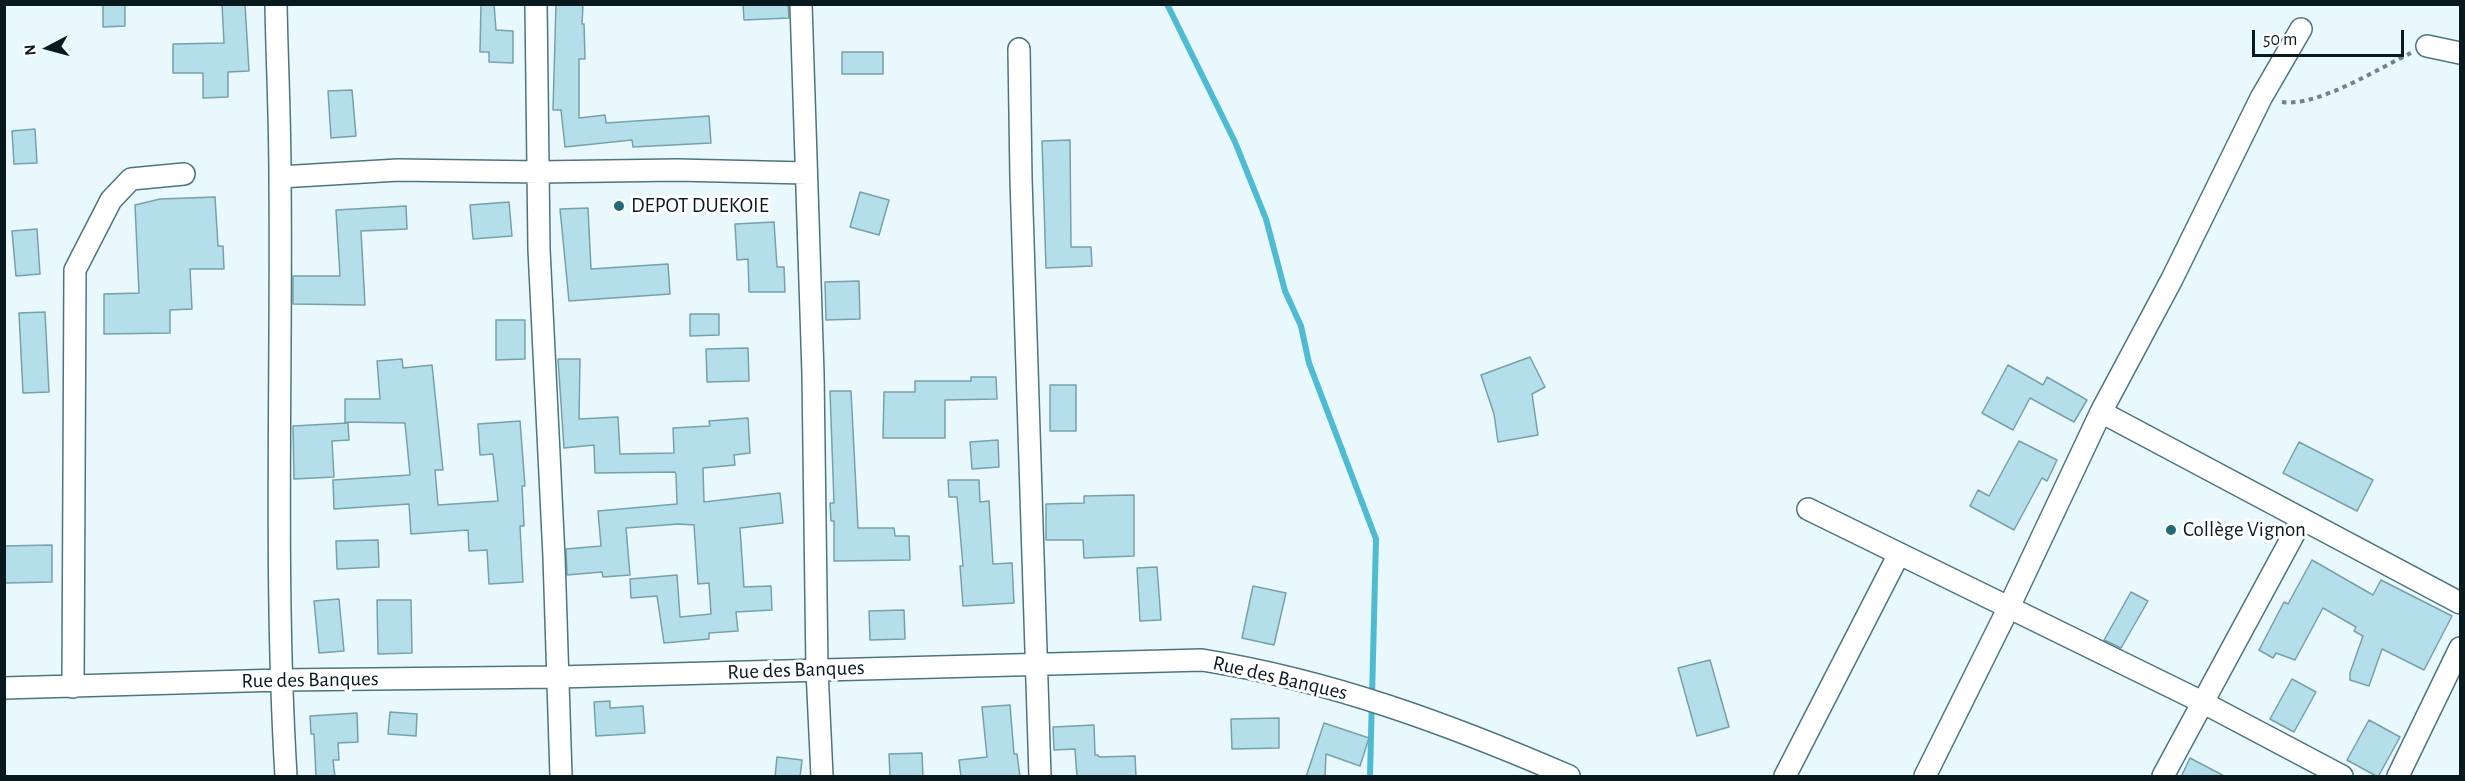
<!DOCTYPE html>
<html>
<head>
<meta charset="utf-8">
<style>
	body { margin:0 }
	#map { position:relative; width:2465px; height:781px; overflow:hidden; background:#e8f8fd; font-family:"Alegreya Sans",sans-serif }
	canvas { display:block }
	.frame { position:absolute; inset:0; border:6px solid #091a1e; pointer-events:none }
	.north { position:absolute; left:18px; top:18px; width:60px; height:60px; -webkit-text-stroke:4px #fff; paint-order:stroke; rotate:264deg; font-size:16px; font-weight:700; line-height:24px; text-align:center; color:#091a1e }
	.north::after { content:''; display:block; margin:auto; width:21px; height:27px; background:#091a1e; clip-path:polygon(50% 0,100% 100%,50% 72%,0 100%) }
	.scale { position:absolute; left:2252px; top:30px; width:152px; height:27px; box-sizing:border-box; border:3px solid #091a1e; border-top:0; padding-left:8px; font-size:18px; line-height:21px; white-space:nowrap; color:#091a1e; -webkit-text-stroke:4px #fff; paint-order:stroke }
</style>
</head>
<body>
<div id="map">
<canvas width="2465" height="781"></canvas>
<div class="frame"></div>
<div class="north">N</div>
<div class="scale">50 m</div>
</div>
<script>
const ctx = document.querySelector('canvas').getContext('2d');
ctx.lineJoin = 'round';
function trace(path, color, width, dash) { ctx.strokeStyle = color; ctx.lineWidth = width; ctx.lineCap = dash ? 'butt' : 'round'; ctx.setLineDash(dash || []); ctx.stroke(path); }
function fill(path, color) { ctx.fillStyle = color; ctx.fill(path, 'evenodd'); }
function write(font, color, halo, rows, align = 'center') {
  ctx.font = font + ' "Alegreya Sans",sans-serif'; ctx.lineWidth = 6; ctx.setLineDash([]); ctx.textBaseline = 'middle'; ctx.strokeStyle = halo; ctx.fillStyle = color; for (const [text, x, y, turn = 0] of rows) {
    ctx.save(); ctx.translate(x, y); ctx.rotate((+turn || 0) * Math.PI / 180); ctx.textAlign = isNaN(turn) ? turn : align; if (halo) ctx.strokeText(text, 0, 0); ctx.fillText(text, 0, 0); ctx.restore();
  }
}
trace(new Path2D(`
	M1167,4L1235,142L1266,219L1285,291L1301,326L1309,363L1376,539L1370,776`), '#4fbbd3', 6);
const building = new Path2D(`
	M103,4H125V26L103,27Z
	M222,4H245L249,71L228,72V97L203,98V73H173V44L224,43Z
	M481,4H494L496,30L513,31V63L489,62V52H480Z
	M556,4H583L582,24H584L585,59H579V118L605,115L606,123L709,116L711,143L633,147L632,140L565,147L561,110H553Z
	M743,4H788L789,18L744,20Z
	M842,52H883V74H842Z
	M352,90L356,136L331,138L328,91Z
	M35,129L37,163L14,164L12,131Z
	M1070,140L1071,247H1091L1092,266L1046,268L1042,141Z
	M860,192L889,200L879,235L850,227Z
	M215,197L218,246H223L224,269H190L192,309L170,310V333L104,334V294L139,293L135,205L160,199Z
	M509,202L512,236L473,239L470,205Z
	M406,206L407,229L361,231L365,305L293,304V276H340L336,210Z
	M588,208L591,269L668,264L670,294L569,301L560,209Z
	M774,222L777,267H784L785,292H749L748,259L737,260L735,224Z
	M37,229L40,274L16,276L12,231Z
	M859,281L860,319L826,320L825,282Z
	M45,312L49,392L23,393L19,313Z
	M690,314H719V335L690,336Z
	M496,320H525V359L496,360Z
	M748,348L749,381L707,382L706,349Z
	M1530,357L1545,387L1532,394L1538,435L1498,442L1494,414L1481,375Z
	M402,359L403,368L432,365L443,470H435L438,505L498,501L493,454L480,455L478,424L520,421L525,486H522L524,526H520L523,582L489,584L487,550L469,551L468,530L411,534L409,504L334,509L333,480L410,475L405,423L345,422V399H380L377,361Z
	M558,359H580L579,419L618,417L620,454L674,453L673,428L710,426L709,421L748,418L750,453L734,455L735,465L703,468L704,502L780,493L783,523L740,528L744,587L771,586L772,610L736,612L738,631L709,633V639L664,643L657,596L631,598L630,579L677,575L680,617L711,614L709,583L698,584L694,525L678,524L626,528L630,575L603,577L602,572L567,575L566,549L601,546L598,511L677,504L676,474L675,472L595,473L594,445L564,448Z
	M2008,365L2043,385L2047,377L2087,400L2074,422L2030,398L2013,430L1982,413Z
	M971,377H996L997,399L945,400V438H883L884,392H915V381H971Z
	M1050,385H1076V431H1050Z
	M830,391H851L858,528H894L895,536H909L910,560L834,561V521H831L830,503H834Z
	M348,423L349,440L332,441L334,477L294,479L293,426Z
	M998,440L999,467L972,469L970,442Z
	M2019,441L2057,460L2047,481L2042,478L2014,530L1970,506L1978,490L1989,496Z
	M2299,442L2373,480L2357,511L2283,473Z
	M948,480H979L980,502L989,501L993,564L1012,563L1014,603L963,606L960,566H963L957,497H949Z
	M1134,495V556L1084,558L1083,540H1046V504L1084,503V496Z
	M378,540L379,567L337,569L336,541Z
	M52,545V582L4,583V546Z
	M2312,560L2373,595L2381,580L2452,616L2424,670L2382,649L2369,686L2350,680V673L2363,636L2354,631L2356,627L2323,608L2295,660L2276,653L2273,658L2259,650L2284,602L2288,604Z
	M1157,567L1161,620L1140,621L1137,568Z
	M1253,586L1286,593L1274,645L1242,638Z
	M2131,592L2148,601L2121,648L2104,640Z
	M339,599L344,651L319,653L314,601Z
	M377,600H411L412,653L378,654Z
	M904,610L905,639L870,640L869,611Z
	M1710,660L1729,727L1697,736L1678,668Z
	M2292,679L2316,692L2294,732L2270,719Z
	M610,701V708L643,706L645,733L596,736L594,702Z
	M1010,705L1014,754H1017L1020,777H961L959,760L987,757L982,707Z
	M390,712L417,714L416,736L388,734Z
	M357,713L358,742L338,743L339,760H333L335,777H316L314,734H311L310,716Z
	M1279,718V748L1232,749L1231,719Z
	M2369,720L2400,737L2378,777L2347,760Z
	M1324,723L1369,738L1360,766L1326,754L1325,777H1306Z
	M1094,725L1095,755H1098L1099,757L1135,756L1136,777H1077L1075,749L1054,750L1053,727Z
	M922,753L923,777H890L889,754Z
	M777,757L802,760L800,777H775Z
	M2190,758L2226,777H2181Z`);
fill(building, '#b4dfea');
trace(building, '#77a0aa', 1.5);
const minor = new Path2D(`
	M276,4C277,62 280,120 280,177C282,377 274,577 286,776
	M536,4L539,249L554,557L561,776
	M801,4L813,374L817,670L822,776
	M2427,46L2460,53
	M1019,49L1021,179L1040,776
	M280,177L398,170L539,172L677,170L806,173
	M2101,412L2460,603
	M1808,509L2202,702L2342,776
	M73,687L75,270L111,200L131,179L184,174
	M4,688L280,680L558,677L1202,660C1330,680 1451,725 1569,776
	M1785,776L1899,554
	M1925,776L2009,607L2101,412L2172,279L2261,98L2301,29
	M2163,776L2302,519
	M2398,776L2460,648`);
trace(minor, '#4d757f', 24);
trace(new Path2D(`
	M2282,102C2318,107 2377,69 2411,53`), '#728287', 4, [4.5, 4.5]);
trace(minor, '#fff', 21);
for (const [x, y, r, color] of [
	[619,206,6,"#236978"],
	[2171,530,6,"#236978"]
]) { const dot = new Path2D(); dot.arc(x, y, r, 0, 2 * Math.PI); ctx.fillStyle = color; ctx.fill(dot); trace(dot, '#fff', 2); }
write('21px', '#091a1e', '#fff', [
	["DEPOT DUEKOIE",631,206],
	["Collège Vignon",2183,530]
], 'left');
write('21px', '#091a1e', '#fff', [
	["Rue des Banques",796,670,-2],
	["Rue des Banques",1280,678,13],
	["Rue des Banques",310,680,-1]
]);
</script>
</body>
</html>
